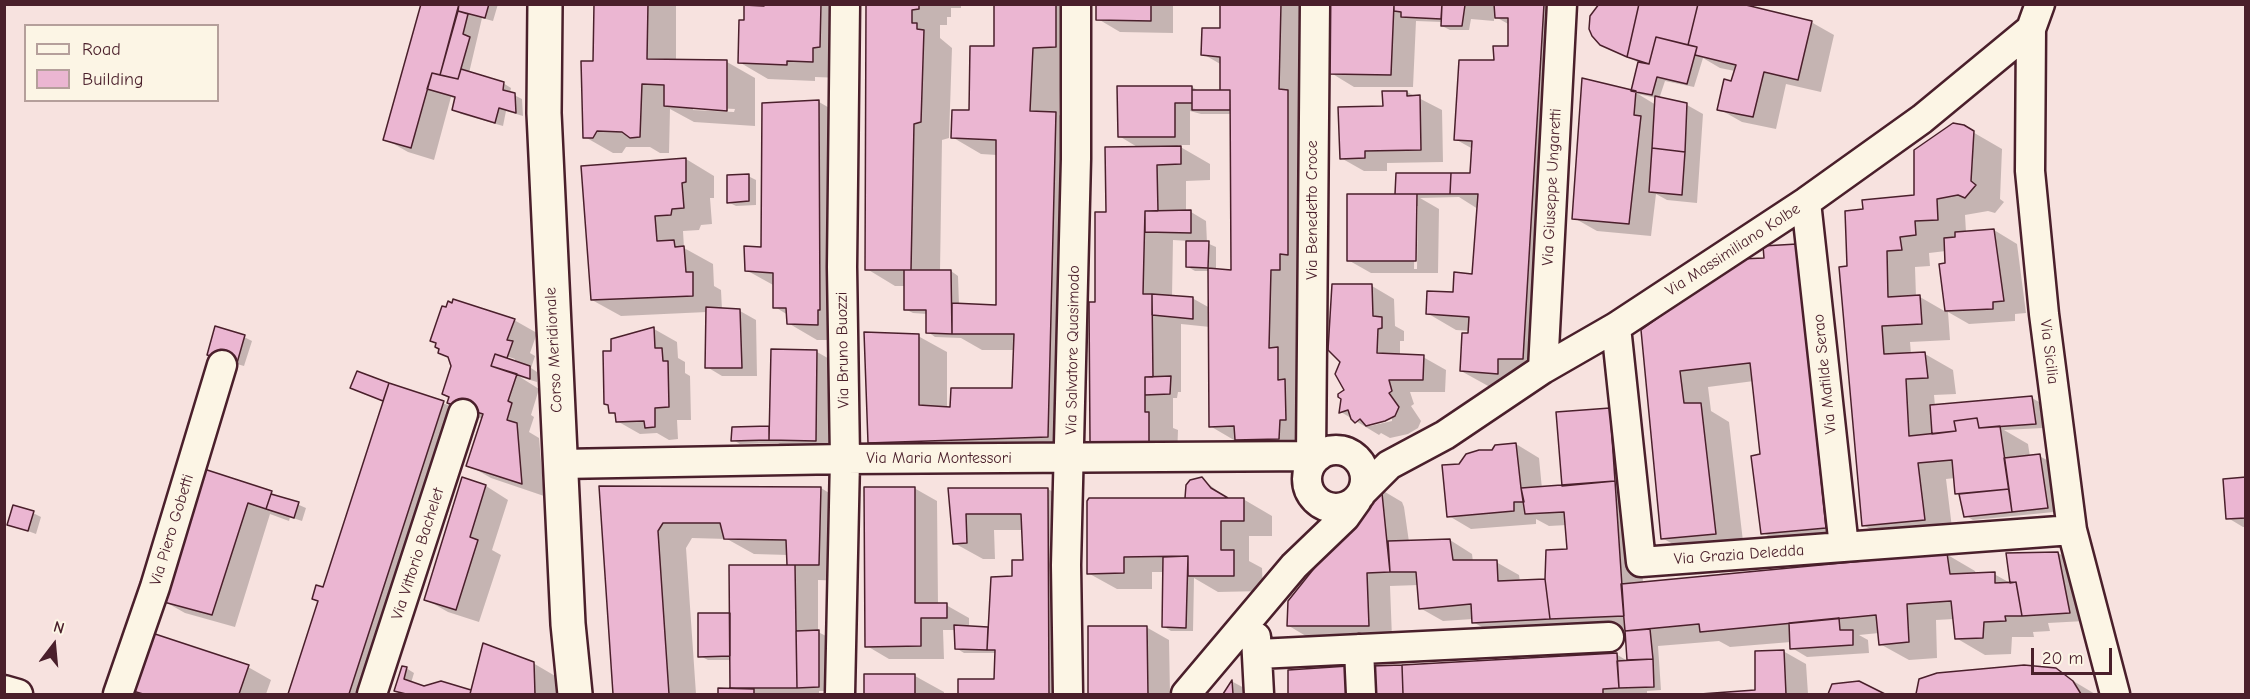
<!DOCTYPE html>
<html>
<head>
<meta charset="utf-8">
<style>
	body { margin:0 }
	#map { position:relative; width:2250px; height:699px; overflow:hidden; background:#f7e2df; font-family:"Comic Neue",sans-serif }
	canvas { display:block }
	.frame { position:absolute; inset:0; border:6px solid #4a1f2b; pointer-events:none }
	.legend { position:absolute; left:24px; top:24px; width:195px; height:78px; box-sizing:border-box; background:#fcf5e5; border:2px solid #b59f9b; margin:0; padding:8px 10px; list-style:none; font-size:18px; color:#4a1f2b }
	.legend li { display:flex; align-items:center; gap:12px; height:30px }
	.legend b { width:30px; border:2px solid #b59f9b }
	.north { position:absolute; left:24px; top:615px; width:60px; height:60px; -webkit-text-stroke:4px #fcf5e5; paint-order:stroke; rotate:16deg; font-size:16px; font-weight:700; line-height:24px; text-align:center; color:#4a1f2b }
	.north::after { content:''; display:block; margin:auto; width:21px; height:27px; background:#4a1f2b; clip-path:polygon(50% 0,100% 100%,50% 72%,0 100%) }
	.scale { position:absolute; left:2031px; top:648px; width:81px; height:27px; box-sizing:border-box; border:3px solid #4a1f2b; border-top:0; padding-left:8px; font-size:18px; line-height:21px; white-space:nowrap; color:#4a1f2b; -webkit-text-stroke:4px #fcf5e5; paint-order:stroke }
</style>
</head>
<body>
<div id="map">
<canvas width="2250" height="699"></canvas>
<div class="frame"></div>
<ul class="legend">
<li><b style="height:8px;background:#fcf5e5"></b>Road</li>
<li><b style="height:16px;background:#ebb6d2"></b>Building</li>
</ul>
<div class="north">N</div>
<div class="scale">20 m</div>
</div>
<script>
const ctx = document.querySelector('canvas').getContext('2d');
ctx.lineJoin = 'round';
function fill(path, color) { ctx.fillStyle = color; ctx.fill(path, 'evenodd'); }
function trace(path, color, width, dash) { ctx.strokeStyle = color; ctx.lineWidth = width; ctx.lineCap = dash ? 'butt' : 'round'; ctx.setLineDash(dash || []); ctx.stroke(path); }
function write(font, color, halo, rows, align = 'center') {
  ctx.font = font + ' "Comic Neue",sans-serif'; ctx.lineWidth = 4.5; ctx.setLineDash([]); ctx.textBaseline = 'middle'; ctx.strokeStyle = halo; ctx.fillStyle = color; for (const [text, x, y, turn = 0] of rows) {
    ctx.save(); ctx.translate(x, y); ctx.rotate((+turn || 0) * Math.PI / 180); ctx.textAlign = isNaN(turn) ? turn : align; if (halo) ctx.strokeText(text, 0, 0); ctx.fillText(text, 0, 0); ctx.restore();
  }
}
fill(new Path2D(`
	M423,4H498L493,21L482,18L469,73L503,83L511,88L510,93L522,99L523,116L506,111L503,126L461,114L454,110L456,99L451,97L434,160L408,152L385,139Z
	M596,4H676V61L727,62L755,78V126L694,122L670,109L669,153H660L650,147H626L622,153H613L585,137L594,63ZM693,107L735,109L734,112L693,110Z
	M766,4H849L842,78L815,77V81L768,79L739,62L746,21L765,8Z
	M867,4H961V8H951V17H947V25H940V38L952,48L949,138L942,140L940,271H951L958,276L959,305L997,306V155L981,154L952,137L970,112L996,47L995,4H1084L1085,63L1061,64L1059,115L1084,130L1076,453L898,459L869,442L918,336L947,352V408L1014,389L1015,350H982L961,338L935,337L928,332V314L913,313L905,309V286H895L867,269Z
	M1097,4H1173V33L1120,32L1098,19Z
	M1221,4H1302L1298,360L1306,365L1307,454L1239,443L1210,426V327L1181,324V392H1178L1177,398H1173V428L1178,430L1177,458H1120L1092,441L1097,303L1108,214L1139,148L1119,136L1192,87L1199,91L1227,92L1222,65L1203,54L1221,29ZM1190,111L1201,114H1232V272L1216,270V247L1207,243L1206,221L1191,212H1186V181L1210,180V164L1177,145H1190ZM1173,240L1188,241V267L1195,271H1210V308L1192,298L1172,297Z
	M1331,4H1573L1526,389L1490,387L1461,371L1470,331L1456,330L1427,313L1455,293L1474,276L1478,209L1459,197L1420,198L1439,209L1438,273H1371L1348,260L1397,196L1471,175L1473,149L1455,139L1509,47L1510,25L1494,16V21L1471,19L1469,30H1450L1442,26V22L1416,21L1413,87H1354L1331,73ZM1415,206H1418L1417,269H1414Z
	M1811,22L1834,35L1821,92L1786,84L1776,129L1742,122L1719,109L1733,83L1735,71L1720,68L1703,58L1694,87L1665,81L1659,99L1687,105L1703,114L1697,203L1667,200L1656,194L1651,236L1597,231L1574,218L1632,92L1639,63L1601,43ZM1638,94L1656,98V105Z
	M1407,92L1442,110L1443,162L1387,163V171H1364L1341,158L1384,108Z
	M819,102L847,118L846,340H817L788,323V315L775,307V286L746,270L762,248Z
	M1964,127L2002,149L2000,199L2004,202L1995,213L1988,211L1965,215L1966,232L1994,230L2017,244L2026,313L2015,314V321L1969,324L1948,312L1950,340L1910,342L1911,354H1925L1953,370L1956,394L1934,395L1935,406L2032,398L2039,402L2043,428L2004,430L2028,444L2030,457L2039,456L2047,460L2054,512L1973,520L1966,516L1961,496L1957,493L1955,478L1946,479L1953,536L1892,541L1863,525L1849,267L1864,210L1915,197ZM1946,251V264L1941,265L1946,312L1920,297H1916L1915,267L1930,266L1929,253Z
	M686,159L714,176V198H710L712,224L701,225L699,230L683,231L684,248L713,264L714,286L721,290L722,310L740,311L756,320L757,376H722L707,367V312L621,316L592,300Z
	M748,176L756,180V205L736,206L728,202Z
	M1797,245L1854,543L1791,549L1763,533L1762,455L1754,381L1708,387L1711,411L1729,422L1744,550L1691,554L1662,538L1643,331L1766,260Z
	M1372,286L1394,299L1395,326L1404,331V341H1400V356L1423,357L1446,370L1445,392H1410L1414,404L1411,406L1421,421L1418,428L1408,434L1390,438L1381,433L1379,435L1341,412ZM1392,418V421L1370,426V423Z
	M514,320L537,333L530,353L535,356L531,368L537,372V382L520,377L539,389L531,415L534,417L529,432L539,438L544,496L491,478L468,465L483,419L466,414L383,694H289L384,402L352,388L358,373L448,405L452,366L451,359L440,353ZM489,350L515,359L514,362L488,353Z
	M654,329L677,342L678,358L685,362V373L690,376L691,420H677L678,439L669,440L657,433L640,434L617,421V416L611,412L612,340Z
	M244,337L252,341L244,366L216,358Z
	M817,352L840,365L838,453L793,452L778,443L740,444L733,440V428L771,427Z
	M1610,410L1632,423L1643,583L1946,554L1975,571L1976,574H1994L2012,584L2058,553L2074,562L2085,621L2048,623L2050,631L2033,632L2034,637H2012L2011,654L1985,655L1956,638L1954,619L1936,620L1937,658L1909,660L1880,644L1879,633L1859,635L1868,640L1869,653L1807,657L1792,648L1791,642L1730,647L1719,641L1658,646L1661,690L1647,691V694H1289L1290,672L1616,654L1629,662L1627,630L1496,635L1473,622V619L1443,621L1420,608L1419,585L1390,586L1392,638L1311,639L1289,626L1380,489L1402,502L1404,507L1409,542L1450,540L1472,554L1473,562H1496L1519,575L1520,582L1547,580L1568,550L1567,525L1549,526L1536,519V524L1471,529L1449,516L1460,466L1516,444L1539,458L1542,489L1564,487Z
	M202,470L271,493L306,508L302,521L290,517L289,521L270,514L235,627L185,613L162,600Z
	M463,479L486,486L508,500L492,550L501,555L479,622L448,612L425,599Z
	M1202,479L1228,499H1243L1272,516V536H1249V561L1262,568L1263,591L1218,592L1194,578L1193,631H1171L1163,626L1164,572H1152V589H1117L1088,573L1191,499Z
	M2246,479V527H2243L2228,518Z
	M600,488H821L849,505L847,581L818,580V632L826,636V691H819V694H719V690H732V660H708L700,656L729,615L793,566L788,555L754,554L727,539L692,538L686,548L696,694H615Z
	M914,488L937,501L938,605H946L969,618V627L990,629L1014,577L1025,562L1023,530H994L995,559H983L954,543L950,490L1048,489L1077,506V694H960L959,681H995L996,653H964L956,648V630H943L944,659H889L867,646Z
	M33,513L41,517L36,534L9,524Z
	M1146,627L1169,640L1170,694H1089V628Z
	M1783,651L1806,664L1808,694H1716L1757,692Z
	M533,663L562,680L563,694H404L396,690L406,668L414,673L411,683L424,688L472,692Z
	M248,667L271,680L266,694H139L128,688Z
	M2055,670L2095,694H1918Z
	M865,676H915L944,692V694H865Z
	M1233,682L1248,690V694H1224Z
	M1859,683L1882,694H1830L1833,685Z`), '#0003');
const building = new Path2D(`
	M421,4H459L440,75L432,73L411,148L383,140Z
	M459,4H489L485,18L458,11Z
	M594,4H648L647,59L727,60V111L664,106V85L642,84L640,137L630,138L622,132L597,131L593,138H583L581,61H593Z
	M764,4H821L820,47L813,48V62L787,61V65L738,63L739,20H744V5L764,6Z
	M866,4H919V9L912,10V23H917V29L924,30L921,122L914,124L911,270H865Z
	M994,4H1056V47L1033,48L1030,111L1056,112L1048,437L868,443L864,332L919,334V405L950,407L951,388H1012L1014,334H952V303L996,305V140L951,138L952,110H969L970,46H994Z
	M1096,4H1151V21L1096,20Z
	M1220,4H1281L1279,89L1288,90V255L1280,254V270H1271L1269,348L1278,347V380L1285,379L1286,420H1280L1279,439L1235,440L1234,426L1209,427L1208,268L1231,270L1230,90H1220V57L1201,55L1202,28H1220Z
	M1329,4H1394L1391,75L1329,74Z
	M1394,4H1442L1441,19L1401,17V12L1394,11Z
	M1442,4L1465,5L1462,26H1441Z
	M1494,4H1544L1523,359H1498V374L1460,371L1462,333H1468L1469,317L1426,314L1427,291L1453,292L1454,272L1472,274L1478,194H1450L1451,173H1470L1472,141L1454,140L1459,60H1494L1493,46H1508V18H1495Z
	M1599,4H1639L1627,57L1600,45L1592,36L1589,29L1590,16Z
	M1639,4H1698L1688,45L1656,37L1649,64L1627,57Z
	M1698,4H1742L1812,21L1798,80L1764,72L1753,117L1717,110L1724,79L1731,81L1736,65L1695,55L1697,47L1688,45Z
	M458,11L468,14L463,34L470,37L458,79L440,75Z
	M1656,37L1697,47L1687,84L1657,77L1652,95L1631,91L1638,62L1649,64Z
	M461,69L504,82L503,90L515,93L516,113L499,108L495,123L452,110L455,97L427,89L432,73L458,79Z
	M1582,78L1636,91L1634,115L1641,116L1629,224L1572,219Z
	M1117,86H1192V103H1175V137H1118Z
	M1192,90H1230V110H1192Z
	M1382,91H1407V96L1420,95L1421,150L1365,151V158L1340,159L1338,107L1383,106Z
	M1655,96L1687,103L1685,152L1652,148Z
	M819,100L820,310H818V325L787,324L786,308H773V273L745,271L744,246L761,247L762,103Z
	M1953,123L1964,125L1974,131L1971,181L1976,185L1965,198L1958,195L1937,199L1938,220L1915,221L1916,235L1900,237L1902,250L1887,251L1888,297L1920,295L1922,324L1882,326L1884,354L1925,352L1928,378L1906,379L1909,436L1956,431L1954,421L1977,418L1979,428L2000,426L2009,489L1955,494L1952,460L1918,463L1925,520L1862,526L1839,267L1847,266L1845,211L1863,209L1862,200L1914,195V150Z
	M1181,146V164L1157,165L1158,211H1145L1143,294H1152L1153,377H1145V412H1149V442H1090L1089,302H1095V212H1106L1105,147Z
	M1652,148L1685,152L1682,195L1649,192Z
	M686,158V182L682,183L684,208L672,209L671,215L655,216L657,241L674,240L675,247L684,246L686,272H693V296L591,300L581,166Z
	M1396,173H1451L1450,194H1395Z
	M749,174V201L727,203V175Z
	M1347,194H1417L1416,261H1347Z
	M1191,210V233L1145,232V211Z
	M1994,229L2004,301L1993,302V309L1945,311L1939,264L1945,263L1944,238L1955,237V232Z
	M1186,241H1209L1208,268L1186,267Z
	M1797,244L1826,528L1761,534L1751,456L1760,454L1750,363L1680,371L1684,403H1701L1716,534L1661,539L1641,330L1740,259L1764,258L1763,246Z
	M904,270H951L952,334L926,333V310H904Z
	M1332,284H1372L1373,316L1382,317V328L1378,329L1377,353L1424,355L1423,380H1389L1392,391L1389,393L1399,407L1395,416L1385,421L1366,426L1360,419L1355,423L1351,419L1348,410L1339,413L1341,399L1338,397V394L1344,390L1335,374L1340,362L1328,350Z
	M1152,294L1193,297V319L1152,315Z
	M453,299L515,319L507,340L513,341L507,358L495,354L491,366L517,374L508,401L512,403L507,420L517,423L522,484L466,466L483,414L447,403L449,397L442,394L451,366L448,357L438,353L439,349L435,347L436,343L430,341L442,306L446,307L448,301L452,303Z
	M706,307L740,309L742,368H705Z
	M215,326L245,335L237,363L207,355Z
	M654,327L655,348H662L663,361H668L669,407L655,408V427L645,428L644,421L616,422L615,413H609L608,405L604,404L603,351H611V339Z
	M771,349L817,350L816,441L769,440Z
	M495,354L530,366V379L491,366Z
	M357,371L389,383L383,401L350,388Z
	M1171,376L1170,394L1145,395V377Z
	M389,383L444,401L349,694H288L318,601L312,599L316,585L323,587Z
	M2032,396L2036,424L1979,428L1977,418L1954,421L1956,431L1932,434L1930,405Z
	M1610,408L1615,481L1562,486L1556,412Z
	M769,426V440L731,441L732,427Z
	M1516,443L1521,488L1524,502H1514V511L1447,517L1442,465L1459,464L1466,454L1479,450H1492L1495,445Z
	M2040,454L2048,508L2012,512L2004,458Z
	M201,468L272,491L266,509L248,503L212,615L160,601Z
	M462,477L486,485L470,537L478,540L456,610L424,600Z
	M1202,477L1211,488L1228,498H1185L1186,485L1190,480Z
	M2246,477V518L2226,519L2223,479Z
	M1615,481L1624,616L1550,619L1545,579L1546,550L1567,549L1564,512L1525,514L1521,488Z
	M599,486L821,487L819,565H787L786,540L724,539L720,523H663L658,531L669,694H613Z
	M864,487H915V603H947V618H921V646L865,647Z
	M1379,487L1382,493L1390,572L1367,573L1369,626H1287L1288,601Z
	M948,488H1048L1049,694H958V679H994L995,650H987L991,577L1012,576V560H1023L1021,514H966L967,543L953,544Z
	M2009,489L2012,512L1964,517L1959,494Z
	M271,494L299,502L294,518L266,509Z
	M1089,498H1244V521H1221V550H1234V576H1188V556L1124,557V573L1087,574V501Z
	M13,505L34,511L28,531L7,525Z
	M1450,539L1453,560H1497L1498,581L1545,579L1550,619L1472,623L1471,604L1419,609L1416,572H1390L1388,541Z
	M2058,552L2070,613L2022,616L2016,582L2010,583L2006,553Z
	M1947,553L1950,574L1995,572V583L2016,582L2022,616H2005L2006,621L1984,622L1983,638L1955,639L1951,601L1907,604L1909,642L1879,645L1876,615L1700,632L1699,624L1625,631L1621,584Z
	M1188,556L1186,628L1162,627L1163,557Z
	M729,565H795L797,688H730Z
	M698,613H730V656L698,657Z
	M1839,618L1840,630H1853V645L1790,649L1789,623Z
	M954,625L988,627L987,650L955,649Z
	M1088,626H1147L1148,694H1088Z
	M1650,629L1653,659L1627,660L1625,631Z
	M819,630V687L797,688L796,631Z
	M146,631L249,665L239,694H143L126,689Z
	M483,643L534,662L535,694H470Z
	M1784,650L1786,694H1700L1755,690V651Z
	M1617,653L1619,688L1603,689V694H1403L1402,665Z
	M1653,659L1654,687L1619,688L1617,661Z
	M1402,665L1403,694H1371V666Z
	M2024,665L2056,668L2073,681L2081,694H1916L1919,679L1937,673Z
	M402,666L407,667L404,679L424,686L441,681L471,690L470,694H406L394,691Z
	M1348,666V694H1288V670Z
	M864,674H915V694H864Z
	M1232,680L1233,694H1223Z
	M1859,681L1885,694H1828L1832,684Z
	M718,688L754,689V694H718Z`);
fill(building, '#ebb6d2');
trace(building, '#4a1f2b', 1.5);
const minor = new Path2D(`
	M2040,4L2031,29L2030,171L2044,314L2072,530L2115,694
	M1806,202L1844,547
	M1616,327L1641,562L2072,530
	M1543,369L1562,4
	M1307 479a29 29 0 1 1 58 0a29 29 0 1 1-58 0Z
	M1311,456L1315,4
	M560,464L845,459L1319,456
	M1362,492L1389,465L1445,435L1543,369L1616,327L1806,202L1922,119L2031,29
	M1256,637L1259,694
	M1359,649L1361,694
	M1258,654L1609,637
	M4,690L18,694
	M118,694L155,587L222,365
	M372,694L463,414
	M840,694L845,459L842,267L845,4
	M1068,694L1066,565L1076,159V4
	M1186,694L1294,566L1345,517L1357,500`);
const tertiary = new Path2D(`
	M545,4L544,113L568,624L575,694`);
trace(minor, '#4a1f2b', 33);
trace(tertiary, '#4a1f2b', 38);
trace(minor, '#fcf5e5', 28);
trace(tertiary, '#fcf5e5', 33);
write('16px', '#4a1f2b', '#fcf5e5', [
	["Via Giuseppe Ungaretti",1552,187,-87],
	["Via Benedetto Croce",1312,210,-90],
	["Via Massimiliano Kolbe",1733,250,-33],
	["Corso Meridionale",554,350,-93],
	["Via Bruno Buozzi",843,350,-91],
	["Via Salvatore Quasimodo",1073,350,-89],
	["Via Sicilia",2049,352,83],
	["Via Matilde Serao",1825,374,-96],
	["Via Maria Montessori",939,458],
	["Via Piero Gobetti",172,530,-73],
	["Via Vittorio Bachelet",418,554,-72],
	["Via Grazia Deledda",1739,555,-4]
]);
</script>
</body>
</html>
